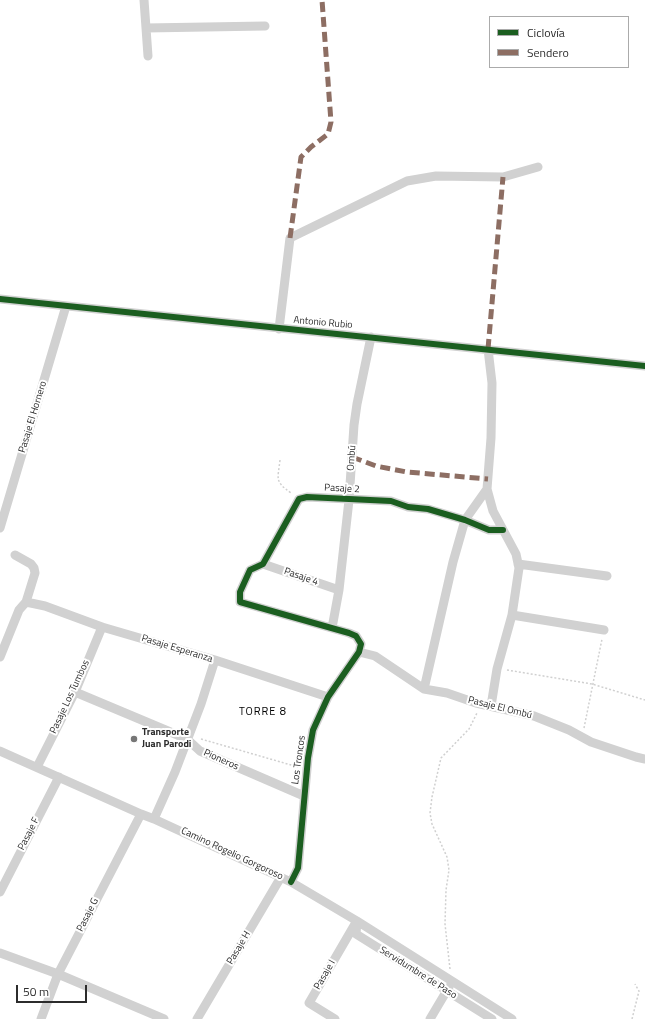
<!DOCTYPE html>
<html>
<head>
<meta charset="utf-8">
<style>
	body { margin:0 }
	#map { position:relative; width:645px; height:1019px; overflow:hidden; background:#fff; font-family:"Titillium Web",sans-serif }
	canvas { display:block }
	.legend { position:absolute; left:489px; top:16px; width:140px; height:52px; box-sizing:border-box; background:#fff; border:1px solid #ababab; margin:0; padding:5px 7px; list-style:none; font-size:12px; color:#2c2c2c }
	.legend li { display:flex; align-items:center; gap:8px; height:20px }
	.legend b { width:20px; border:1px solid #ababab }
	.scale { position:absolute; left:16px; top:985px; width:71px; height:18px; box-sizing:border-box; border:2px solid #2c2c2c; border-top:0; padding-left:5px; font-size:12px; line-height:14px; white-space:nowrap; color:#2c2c2c; -webkit-text-stroke:3px #fff; paint-order:stroke }
</style>
</head>
<body>
<div id="map">
<canvas width="645" height="1019"></canvas>
<ul class="legend">
<li><b style="height:5px;background:#1b5e20"></b>Ciclovía</li>
<li><b style="height:5px;background:#8d6e63"></b>Sendero</li>
</ul>
<div class="scale">50 m</div>
</div>
<script>
const ctx = document.querySelector('canvas').getContext('2d');
ctx.lineJoin = 'round';
function trace(path, color, width, dash) { ctx.strokeStyle = color; ctx.lineWidth = width; ctx.lineCap = dash ? 'butt' : 'round'; ctx.setLineDash(dash || []); ctx.stroke(path); }
function write(font, color, halo, rows, align = 'center') {
  ctx.font = font + ' "Titillium Web",sans-serif'; ctx.lineWidth = 4; ctx.setLineDash([]); ctx.textBaseline = 'middle'; ctx.strokeStyle = halo; ctx.fillStyle = color; for (const [text, x, y, turn = 0] of rows) {
    ctx.save(); ctx.translate(x, y); ctx.rotate((+turn || 0) * Math.PI / 180); ctx.textAlign = isNaN(turn) ? turn : align; if (halo) ctx.strokeText(text, 0, 0); ctx.fillText(text, 0, 0); ctx.restore();
  }
}
trace(new Path2D(`
	M280,460C278,479 274,481 291,493
	M507,670L592,684L645,700
	M584,728L602,639
	M201,739L298,767
	M450,969L445,924L446,890L449,870L447,857L432,824L430,813L432,797L441,758L469,729L477,713
	M632,1019L639,991L635,984`), '#d0d0d0', 1.5, [2, 2]);
trace(new Path2D(`
	M144,0L148,56
	M146,28L265,26
	M0,299L645,366
	M279,329L290,238L407,181L436,176L503,177L538,167
	M488,349L492,383L491,438L487,489L493,511L516,554L519,568L512,615L497,669L491,706
	M0,528L66,306
	M263,564L339,590
	M518,564L607,576
	M26,602L45,606L102,627L215,660L328,697
	M512,615L604,630
	M332,628L339,590L349,500L354,425L357,404L371,337
	M359,652L375,656L424,689L447,693L476,703L534,716L569,730L591,742L636,757L645,759
	M0,657L19,610L26,602L35,573L34,568L31,564L15,555
	M424,689L453,562L465,520L487,489
	M75,692L187,739L200,751L304,796
	M0,751L141,814L154,819L291,882L357,921L512,1019
	M37,767L75,692L102,627
	M154,819L175,772L201,704L215,660
	M291,882L298,868L308,758L313,730L328,697L359,652L361,644L356,636L349,633L240,602V592L250,570L263,564L299,499L307,497L391,501L408,507L428,509L465,520L489,530H503
	M0,892L59,777
	M357,921L356,934L492,1019
	M0,953L58,974L164,1019
	M41,1019L58,974L141,814
	M197,1019L281,877
	M335,1019L309,1003L355,924
	M430,1019L449,987`), '#d1d1d1', 9);
trace(new Path2D(`
	M290,238L301,157L311,147L328,134L331,122L322,0
	M488,349L503,177
	M352,457L376,466L407,472L488,479`), '#8d6e63', 5, [10, 5]);
trace(new Path2D(`
	M0,299L645,366
	M291,882L298,868L308,758L313,730L328,697L359,652L361,644L356,636L349,633L240,602V592L250,570L263,564L299,499L307,497L391,501L408,507L428,509L465,520L489,530H503`), '#1b5e20', 6);
for (const [x, y, r, color] of [
	[134,739,4,"#767676"]
]) { const dot = new Path2D(); dot.arc(x, y, r, 0, 2 * Math.PI); ctx.fillStyle = color; ctx.fill(dot); trace(dot, '#fff', 1.5); }
write('10px', '#2c2c2c', '#fff', [
	["Antonio Rubio",323,323,5],
	["Pasaje El Hornero",33,417,-73],
	["Ombú",352,458,-86],
	["Pasaje 2",342,489,3],
	["Pasaje 4",301,577,19],
	["Pasaje Esperanza",177,649,17],
	["Pasaje Los Tumbos",70,697,-65],
	["Pasaje El Ombú",500,708,14],
	["Pioneros",221,760,24],
	["Los Troncos",299,760,-82],
	["Pasaje F",29,834,-63],
	["Camino Rogelio Gorgoroso",232,854,25],
	["Pasaje G",88,915,-63],
	["Pasaje H",239,948,-59],
	["Servidumbre de Paso",418,973,32],
	["Pasaje I",325,975,-60]
]);
write('bold 10px', '#2c2c2c', '#fff', [
	["Transporte",142,733],
	["Juan Parodi",142,745]
], 'left');
ctx.letterSpacing = '1px';
write('11px', '#000', '#fff', [
	["TORRE 8",263,712]
]);
ctx.letterSpacing = '0px';
</script>
</body>
</html>
